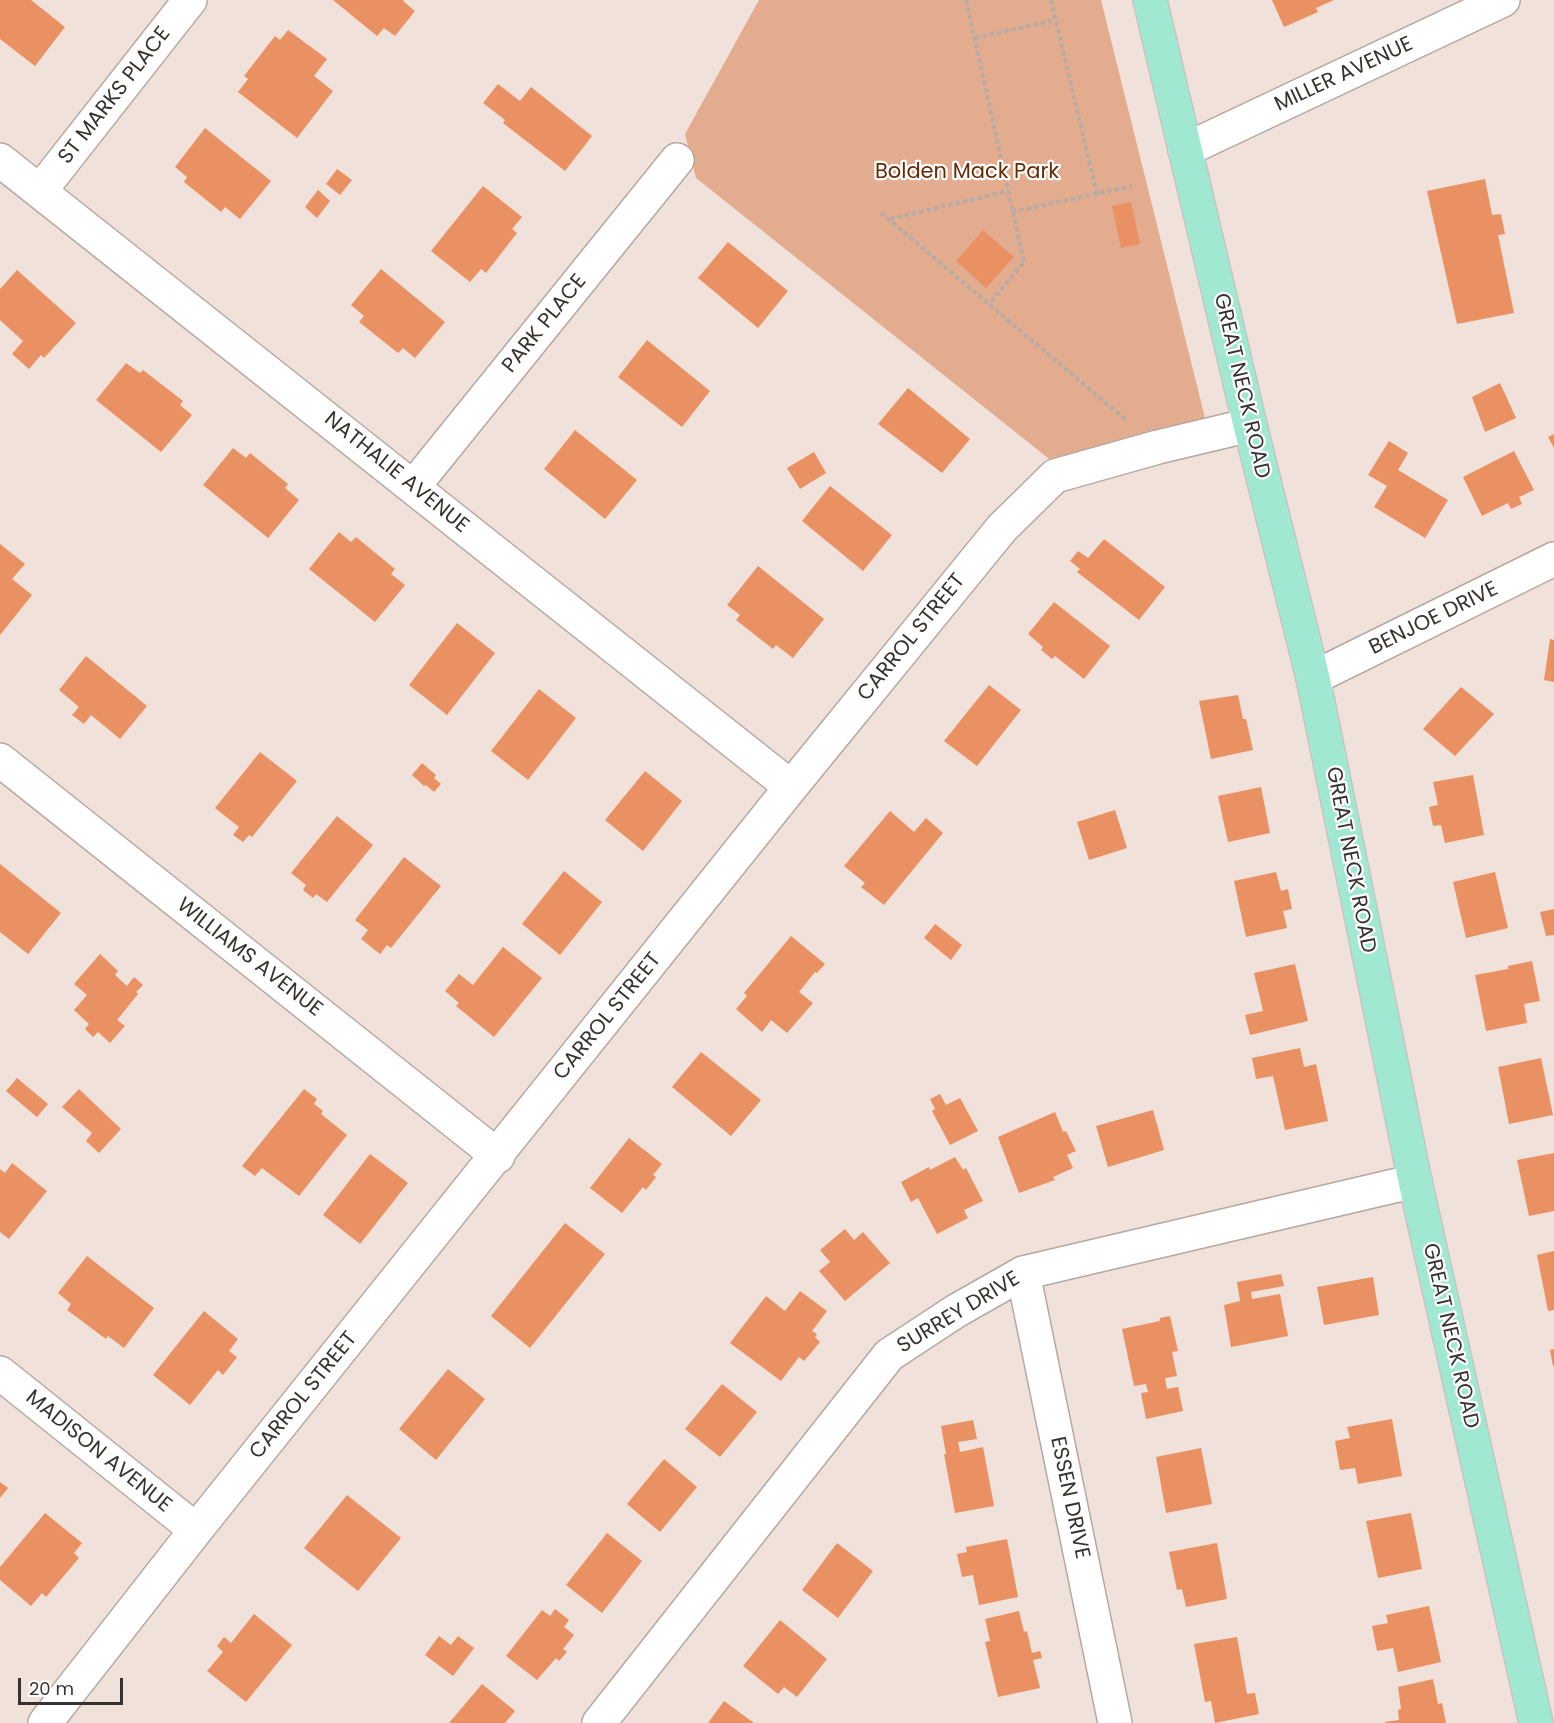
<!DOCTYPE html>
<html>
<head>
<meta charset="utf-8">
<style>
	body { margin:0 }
	#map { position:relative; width:1554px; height:1723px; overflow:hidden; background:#f0e1da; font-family:Poppins,sans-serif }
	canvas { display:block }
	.scale { position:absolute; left:18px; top:1678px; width:105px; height:27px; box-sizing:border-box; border:3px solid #37322f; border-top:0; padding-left:8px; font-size:18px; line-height:21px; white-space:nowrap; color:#37322f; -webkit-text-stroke:4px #fff; paint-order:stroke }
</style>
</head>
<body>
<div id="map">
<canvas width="1554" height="1723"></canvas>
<div class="scale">20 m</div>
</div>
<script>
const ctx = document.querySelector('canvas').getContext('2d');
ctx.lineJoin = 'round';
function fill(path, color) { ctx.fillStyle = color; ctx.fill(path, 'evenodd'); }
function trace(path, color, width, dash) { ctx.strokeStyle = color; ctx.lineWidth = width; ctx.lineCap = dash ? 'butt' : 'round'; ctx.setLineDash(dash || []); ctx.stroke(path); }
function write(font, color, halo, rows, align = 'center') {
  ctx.font = font + ' Poppins,sans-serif'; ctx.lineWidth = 4.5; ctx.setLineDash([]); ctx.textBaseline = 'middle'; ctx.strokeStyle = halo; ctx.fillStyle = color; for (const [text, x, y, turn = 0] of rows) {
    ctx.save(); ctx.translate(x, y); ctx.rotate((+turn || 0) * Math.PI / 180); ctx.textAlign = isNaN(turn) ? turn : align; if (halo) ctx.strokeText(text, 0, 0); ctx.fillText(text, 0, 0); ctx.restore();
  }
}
fill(new Path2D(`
	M759,0H1101L1206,422L1053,462L696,178L685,134Z`), '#e4ac8f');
fill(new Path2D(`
	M0,0H31L65,27L35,66L0,39Z
	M333,0H404L403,1L415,11L395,36L384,28L377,36Z
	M1272,0H1334L1316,8L1318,12L1284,27Z
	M288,30L327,59L314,76L333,91L297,138L238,92L248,79L244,76L275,36L280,40Z
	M498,84L520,101L531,87L592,136L565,171L503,123L505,120L483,103Z
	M205,128L271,181L240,219L225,207L221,212L184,182L187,177L175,167Z
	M337,169L352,180L340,195L326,184Z
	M1485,179L1492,215L1501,214L1505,234L1498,235L1514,313L1457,324L1427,191Z
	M483,186L522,217L512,229L517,233L486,273L481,269L470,282L431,251Z
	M318,190L330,201L317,218L305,207Z
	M1131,202L1140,244L1121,248L1112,206Z
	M983,230L1014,257L986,288L956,261Z
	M728,242L788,291L758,328L698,278Z
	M381,269L445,322L415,358L403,348L398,353L359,322L364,316L351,305Z
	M17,270L76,323L44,358L41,355L29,369L12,354L23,341L0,320V289Z
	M647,340L710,391L682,427L618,377Z
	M126,363L140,373L143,370L183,401L180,405L192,415L161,452L96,400Z
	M1500,383L1516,418L1485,432L1472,397Z
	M908,388L970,439L942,473L878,424Z
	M575,430L637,480L605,519L544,469Z
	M1554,434V448L1548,437Z
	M1389,441L1408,453L1398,470L1448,500L1425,538L1374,507L1387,486L1368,475Z
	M233,448L246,458L250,453L288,484L285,488L299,500L268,538L203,485Z
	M1514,451L1534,490L1519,497L1522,504L1511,509L1508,503L1482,516L1463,477Z
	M814,452L826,473L800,489L787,468Z
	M830,486L892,535L863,571L802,521Z
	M339,532L351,542L356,537L395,569L391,574L405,585L375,622L309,569Z
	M1104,539L1165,587L1139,620L1077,572L1080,569L1070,561L1078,551L1088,558Z
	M0,544L25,564L12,579L32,595L0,635Z
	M758,566L824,619L793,658L776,645L773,649L736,620L740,615L727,605Z
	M1054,602L1110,646L1084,679L1055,656L1052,659L1041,650L1043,647L1028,634Z
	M457,623L495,653L447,715L409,685Z
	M1550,639L1554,640V682L1544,680Z
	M86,656L147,706L120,739L91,715L84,724L72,715L79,707L59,690Z
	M989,685L1021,710L977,766L944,741Z
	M1461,687L1494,714L1455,756L1423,729Z
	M539,689L576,718L528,780L491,751Z
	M1238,695L1243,719H1246L1253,750L1211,759L1199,701Z
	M260,752L297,781L252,837L249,835L243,842L233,835L239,827L215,808Z
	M422,763L436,775L434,778L441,784L434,792L426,785L424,786L412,775Z
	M645,771L682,801L643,851L605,820Z
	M1473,775L1484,835L1445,843L1441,825L1433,826L1429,807L1438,805L1433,782Z
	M1261,787L1270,833L1228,842L1218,796Z
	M1115,810L1127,848L1089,860L1077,822Z
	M890,811L914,832L926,818L943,833L884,905L861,887L865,883L844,866Z
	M337,816L373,845L327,902L316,894L313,898L303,890L306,885L291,873Z
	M404,857L441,886L391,948L387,945L380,954L361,939L368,930L355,920Z
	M0,864L61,913L28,954L0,932Z
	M564,871L602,902L560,955L522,924Z
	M1276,872L1281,891L1288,889L1292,909L1283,911L1287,928L1246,937L1234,881Z
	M1495,872L1508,928L1466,938L1453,882Z
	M1554,909V935L1546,936L1540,912Z
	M935,924L962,945L951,960L924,938Z
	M791,936L825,964L817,973L815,972L799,992L813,1003L787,1033L771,1020L762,1032L736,1009L747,996L744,993Z
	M503,947L542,978L494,1037L456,1006L459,1003L445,991L459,974L473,985Z
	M100,954L118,971L115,975L127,986L134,977L143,985L136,992L138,994L117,1020L125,1026L110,1043L98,1032L93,1037L85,1029L89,1024L74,1010L87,995L74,984Z
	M1532,961L1540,1001L1524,1004L1527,1023L1486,1031L1475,975L1508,969V966Z
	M1295,964L1308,1021L1250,1035L1245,1015L1263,1011L1254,973Z
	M1300,1048L1304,1067L1316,1064L1328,1121L1285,1130L1273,1076L1256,1079L1252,1058Z
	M701,1052L761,1100L731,1136L672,1087Z
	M1541,1058L1553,1115L1509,1124L1498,1067Z
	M17,1078L48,1104L37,1117L6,1091Z
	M79,1089L121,1129L99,1153L86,1141L92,1133L62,1107Z
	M304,1089L317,1099L314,1104L323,1111L321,1114L347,1135L299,1196L262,1168L255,1176L242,1166Z
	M940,1094L946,1105L960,1098L978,1131L950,1145L932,1111L935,1109L930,1099Z
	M1153,1110L1164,1150L1108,1167L1096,1126Z
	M1055,1112L1063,1132L1066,1131L1076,1151L1067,1155L1073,1168L1053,1177L1055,1180L1019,1193L998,1137Z
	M629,1138L662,1164L653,1175L656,1177L646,1190L643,1187L622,1213L590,1188Z
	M1554,1153V1211L1529,1216L1517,1160Z
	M370,1154L408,1183L360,1244L323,1215Z
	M955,1157L963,1170L966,1168L983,1201L964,1210L968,1218L937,1234L918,1198L911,1202L901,1182L929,1167L930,1170Z
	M12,1163L47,1191L9,1239L0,1232V1169L5,1173Z
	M565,1223L605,1254L530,1348L491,1316Z
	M845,1229L854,1240L863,1232L890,1263L845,1301L819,1271L830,1262L820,1250Z
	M1554,1251V1310L1548,1311L1537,1255Z
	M87,1256L154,1308L124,1348L108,1336L106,1339L67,1310L71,1304L58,1293Z
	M1281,1274L1284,1286L1251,1292L1252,1299L1280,1294L1288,1336L1231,1347L1224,1305L1240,1301L1237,1282Z
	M1373,1277L1379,1315L1324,1325L1317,1287Z
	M800,1291L827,1311L812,1331L817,1334L815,1337L820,1342L804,1361L799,1357L781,1381L730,1343L766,1296L785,1311Z
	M204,1311L238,1339L229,1351L237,1357L223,1375L218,1370L190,1405L153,1375Z
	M1170,1316L1178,1351L1172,1352L1177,1376L1165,1378L1167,1389L1178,1387L1183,1411L1146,1419L1141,1393L1148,1392L1146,1384L1134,1386L1122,1329L1160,1321V1318Z
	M1554,1349V1366H1553L1550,1350Z
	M448,1369L485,1399L436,1460L399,1429Z
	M722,1384L757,1412L720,1457L685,1429Z
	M1392,1419L1402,1476L1358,1484L1355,1468L1340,1470L1335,1441L1350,1438L1347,1427Z
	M973,1420L977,1439L958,1442L960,1452L983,1447L994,1506L955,1513L944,1454H946L941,1426Z
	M1201,1448L1212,1504L1166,1513L1156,1457Z
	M664,1459L697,1487L660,1532L627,1504Z
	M0,1482L8,1488L0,1498Z
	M347,1495L401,1538L358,1591L304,1548Z
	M45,1513L82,1543L74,1553L79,1558L46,1597L42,1593L31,1606L0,1580V1567Z
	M1411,1513L1422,1569L1378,1578L1366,1521Z
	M607,1533L642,1561L602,1613L566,1585Z
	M1007,1539L1018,1597L979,1605L973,1575L962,1577L957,1554L967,1552L966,1547Z
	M837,1543L873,1571L838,1618L802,1590Z
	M1217,1543L1227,1599L1186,1607L1182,1589L1177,1590L1169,1552Z
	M1429,1606L1441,1662L1398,1672L1393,1648L1377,1651L1372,1626L1388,1623L1386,1615Z
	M555,1609L569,1620L564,1627L574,1635L563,1649L567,1652L559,1661L556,1658L537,1680L506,1656L542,1610L550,1616Z
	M1019,1611L1024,1632L1027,1631L1032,1653L1040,1651L1042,1658L1033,1660L1040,1688L998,1697L985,1642L990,1641L985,1619Z
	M254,1614L292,1645L246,1702L207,1671L223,1652L217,1646L224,1637L231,1643Z
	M780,1620L827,1659L797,1697L784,1687L778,1694L743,1666Z
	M439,1636L451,1645L458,1636L474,1648L453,1676L425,1655Z
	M1237,1637L1247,1694L1255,1693L1259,1714L1215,1723L1211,1701L1205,1702L1194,1644Z
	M1433,1679L1438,1704L1442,1703L1446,1723H1385V1722L1399,1720L1398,1710L1401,1709L1398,1687Z
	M482,1684L515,1711L505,1723H449Z
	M724,1701L754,1723H708Z`), '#e99162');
const minor = new Path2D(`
	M1185,150L1503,0
	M0,160C264,369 526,580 791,787
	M40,191L190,0
	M413,487L677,160
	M1313,678L1554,559
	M0,760L498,1156
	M1023,1273L1115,1723
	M0,1373L196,1530
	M45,1723L196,1530L791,787L1002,528L1055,476L1158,447L1250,425
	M599,1723L889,1355L956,1311L1023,1273L1415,1181`);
const major = new Path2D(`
	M1150,0L1250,425L1313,678L1415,1181L1536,1723`);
trace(minor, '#b6a8a1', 36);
trace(major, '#c7c6c5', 36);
trace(new Path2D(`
	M966,0L1024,262L989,304
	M1051,0L1097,194
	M975,38L1056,20
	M1012,212L1132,186
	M881,213L1126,420
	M890,219L1008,191`), '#b7aba5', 4, [4.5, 3]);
trace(minor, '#fff', 33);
trace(major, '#a0e8d1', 33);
write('21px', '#37322f', '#fff', [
	["MILLER AVENUE",1344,75,-25],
	["ST MARKS PLACE",115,96,-52],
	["PARK PLACE",545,324,-51],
	["GREAT NECK ROAD",1241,386,77],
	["NATHALIE AVENUE",396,473,39],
	["BENJOE DRIVE",1434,619,-26],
	["CARROL STREET",912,638,-51],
	["GREAT NECK ROAD",1350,860,79],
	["WILLIAMS AVENUE",249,958,38],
	["CARROL STREET",608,1017,-51],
	["SURREY DRIVE",959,1313,-31],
	["GREAT NECK ROAD",1450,1336,77],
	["CARROL STREET",304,1396,-51],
	["MADISON AVENUE",98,1452,39],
	["ESSEN DRIVE",1069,1498,78]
]);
write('21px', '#632c07', '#fff', [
	["Bolden Mack Park",967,173]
]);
</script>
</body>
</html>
